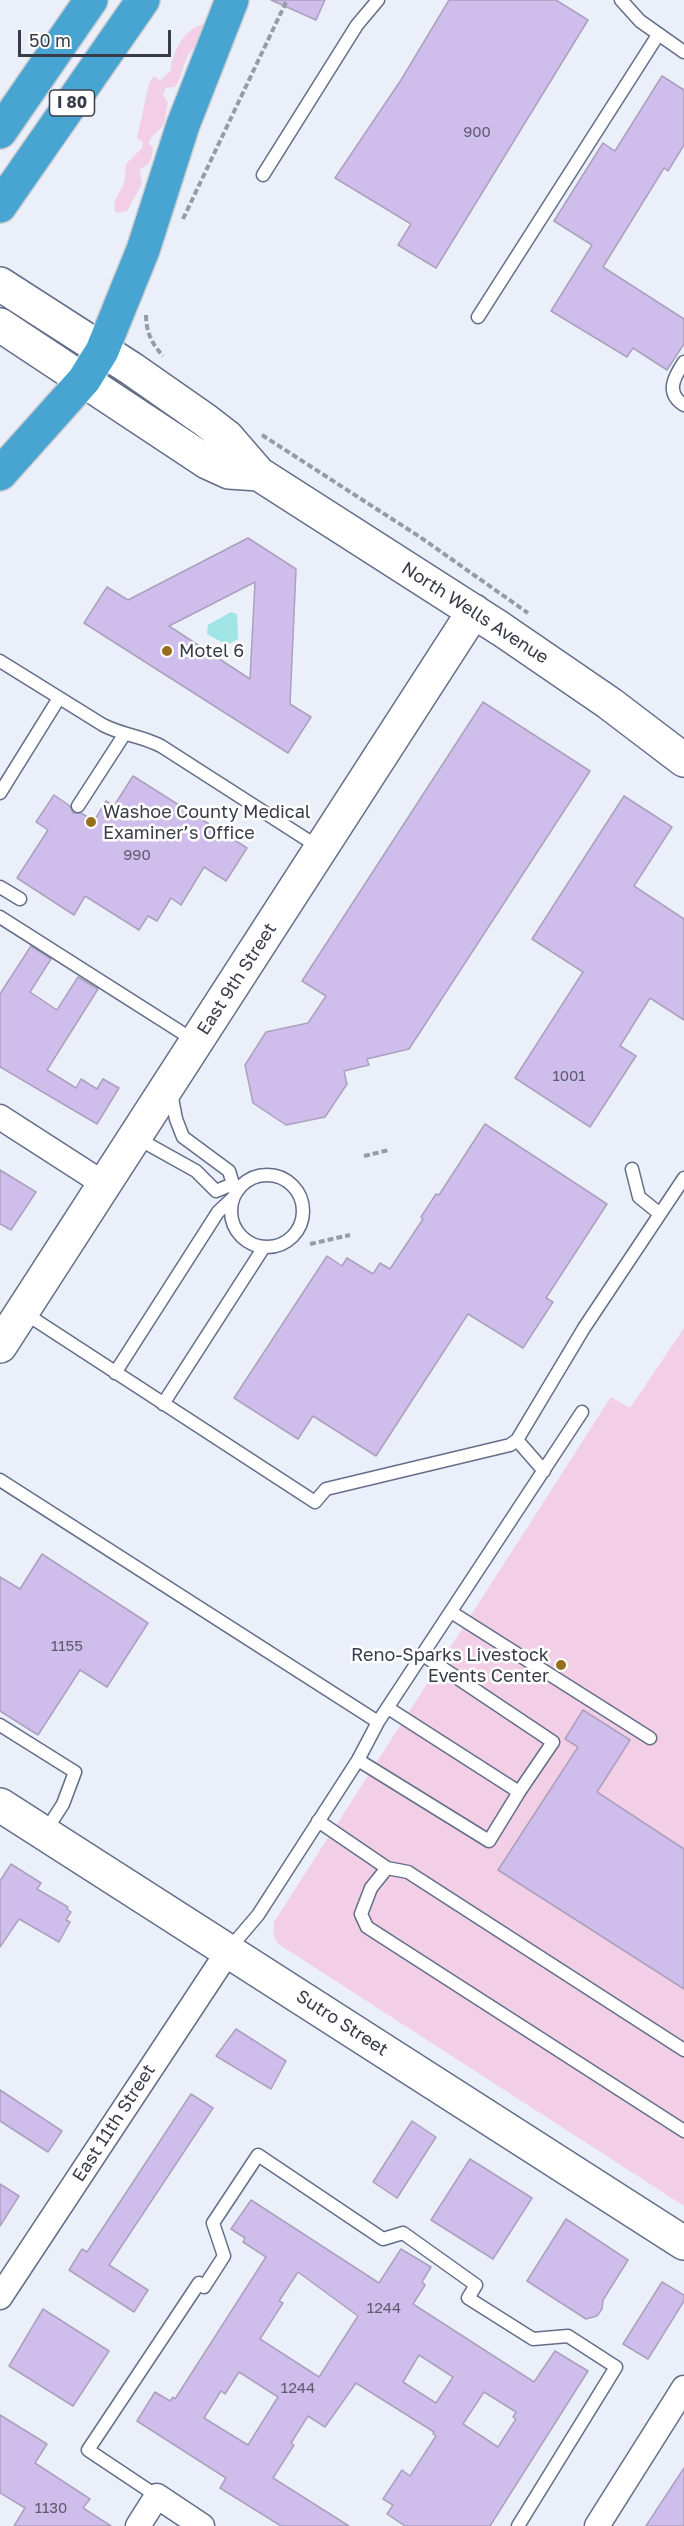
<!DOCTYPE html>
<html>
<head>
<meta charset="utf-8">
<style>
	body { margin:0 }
	#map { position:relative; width:684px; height:2526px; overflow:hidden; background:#eaeffa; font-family:"Golos Text",sans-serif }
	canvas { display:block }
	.scale { position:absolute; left:18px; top:30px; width:153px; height:27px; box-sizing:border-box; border:3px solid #383c48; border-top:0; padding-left:8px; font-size:18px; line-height:21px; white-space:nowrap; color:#383c48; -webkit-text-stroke:4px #fff; paint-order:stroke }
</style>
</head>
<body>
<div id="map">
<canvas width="684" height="2526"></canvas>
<div class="scale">50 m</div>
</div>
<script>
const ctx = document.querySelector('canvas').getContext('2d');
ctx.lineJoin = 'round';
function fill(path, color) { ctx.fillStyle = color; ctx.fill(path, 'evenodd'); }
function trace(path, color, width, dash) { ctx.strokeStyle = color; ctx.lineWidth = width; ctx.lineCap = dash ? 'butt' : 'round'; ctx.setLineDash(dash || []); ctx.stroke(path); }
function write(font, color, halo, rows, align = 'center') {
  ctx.font = font + ' "Golos Text",sans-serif'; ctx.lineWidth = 5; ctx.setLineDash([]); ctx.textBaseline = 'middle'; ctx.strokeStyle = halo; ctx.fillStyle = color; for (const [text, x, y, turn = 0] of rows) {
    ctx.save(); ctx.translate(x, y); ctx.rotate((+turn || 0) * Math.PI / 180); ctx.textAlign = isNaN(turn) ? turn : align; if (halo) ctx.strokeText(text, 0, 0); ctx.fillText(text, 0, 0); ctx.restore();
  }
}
fill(new Path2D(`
	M204,24L199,45C182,53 185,74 175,87L166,88L163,95L168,103C166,109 166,118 164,123C160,132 150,134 149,144L153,147C152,159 151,164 140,169L142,184L127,211L116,213C111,200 119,196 123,185C126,179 125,170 126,164L142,148L143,143L137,138L149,83L154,76L160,81L171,70C172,51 185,28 204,24Z
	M684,1328V2206L277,1943L273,1933L274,1922L611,1397L630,1408Z`), '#f2cfe7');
fill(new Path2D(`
	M231,612L237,614L238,639L227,645L207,634L208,625Z`), '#a0e4e5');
const building = new Path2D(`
	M271,0H325L316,20Z
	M449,0H556L588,20L436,268L398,245L411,224L335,178L401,80Z
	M662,76L684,90V145L668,171L664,168L603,267L684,319V344L667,370L633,348L627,357L551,311L592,245L554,221L603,143L615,151Z
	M248,538L296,569L290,704L311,717L288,753L84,623L107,587L128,600ZM255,582L250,679L169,626Z
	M483,702L590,771L409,1049L367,1059L369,1065L344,1071L347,1084L325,1117L286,1125L253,1103L245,1065L266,1032L308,1023L326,996L302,981Z
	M133,776L247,848L226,881L204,867L181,905L171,898L157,921L148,916L139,930L85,896L74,915L17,878L48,830L36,822L54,795L70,806L73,813H81L94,821L106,801L114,806Z
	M624,796L672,827L634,886L684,919V1020L650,998L620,1046L636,1056L590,1127L515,1078L583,972L532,939Z
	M31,946L51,959L30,992L57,1010L78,977L98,989L47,1070L76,1088L81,1079L97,1089L103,1079L119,1088L97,1124L0,1067V994Z
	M485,1124L607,1204L546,1298L553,1302L523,1348L468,1314L376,1456L313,1416L298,1439L234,1398L327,1256L342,1266L347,1258L373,1274L380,1263L390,1269L423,1219L421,1217L436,1194L439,1195Z
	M0,1170L36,1192L11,1230L0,1224Z
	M42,1554L148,1623L107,1687L80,1670L38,1735L0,1711V1577L20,1589Z
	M583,1710L630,1740L597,1792L684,1849V1989L498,1870L578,1747L565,1739Z
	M11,1864L41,1883L37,1889L68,1907L67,1909L71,1912L66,1920L70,1922L59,1942L19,1919L0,1947V1881Z
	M236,2029L286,2061L271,2089L216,2056Z
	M0,2090L62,2131L48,2152L0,2121Z
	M191,2094L213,2108L109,2265L148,2290L134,2312L69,2270L82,2249L87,2252Z
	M412,2121L436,2137L397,2198L373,2182Z
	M470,2159L532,2198L493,2259L431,2220Z
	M0,2184L19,2196L0,2226Z
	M251,2200L379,2283L401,2249L431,2267L422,2282L425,2285L413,2304L534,2382L555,2351L588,2371L490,2526H405L387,2514L393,2505L383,2499L402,2470L410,2476L436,2436L433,2434L434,2432L356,2383L325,2427L308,2416L291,2443L294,2445L273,2478L349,2526H281L220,2488L226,2478L137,2421L155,2392L170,2401L173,2397L175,2399L266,2257L243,2242L245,2238L231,2229ZM298,2272L358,2316L319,2377L260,2339L283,2303L279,2301ZM419,2355L453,2377L436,2403L403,2382ZM239,2372L278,2397L248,2445L204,2418L221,2391L225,2394ZM484,2392L516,2412L513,2417L516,2419L498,2447L463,2424Z
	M566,2219L628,2260L603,2300L602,2309L597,2316L586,2319L527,2281Z
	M662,2282L684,2295V2301L648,2359L623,2344Z
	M43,2309L109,2351L73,2406L9,2366Z
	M0,2415L47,2444L35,2463L90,2499L83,2508L111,2526H14L25,2508L0,2493Z
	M684,2468V2526H646Z`);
fill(building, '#cfbdec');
trace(building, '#aba1bd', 1.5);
const lane = new Path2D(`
	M621,0L640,21L684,52
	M263,175L357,25L378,0
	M478,317L658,35
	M684,362C674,377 665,393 684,405
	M0,661L103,725C122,735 142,736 161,746L320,848
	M0,793L59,698
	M78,806L124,735
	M0,887L20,899
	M0,917L195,1041
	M171,1093L176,1119L183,1137L229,1171L233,1184L239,1189
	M135,1137L196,1171L216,1191L233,1184
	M632,1169L639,1197L660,1214
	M231 1211a36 36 0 1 1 72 0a36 36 0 1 1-72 0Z
	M23,1312L315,1502L326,1489L510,1445L517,1440L544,1471
	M115,1373L218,1212L233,1198
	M163,1404L264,1247
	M517,1440L584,1328L684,1178
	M0,1480L378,1722
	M451,1612L650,1738
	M388,1708L519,1792L553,1742L423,1655
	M0,1725L75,1772L63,1804L45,1832
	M358,1760L489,1841L519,1792
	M318,1821L387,1868L408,1872L684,2050
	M387,1868L371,1888L361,1914L367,1927L684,2131
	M229,1949L258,1915L358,1760L378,1722L582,1412
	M157,2496L88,2450L199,2283L204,2287L224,2256L213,2223L258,2155L383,2239L403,2233L476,2285L468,2298L533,2339L568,2336L616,2367L518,2526`);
const street = new Path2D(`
	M0,1117L104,1184
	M0,2297L229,1950
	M138,2526L157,2496L202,2526
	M597,2526L684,2388`);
const secondary = new Path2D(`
	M0,284L132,369L205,420L227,437L259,474L501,629L609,703L684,760
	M0,325L207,462L229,472L259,474
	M0,1346L474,611
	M0,1805L684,2243`);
const highway = new Path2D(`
	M0,132L91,0
	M0,206L143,0
	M0,474L84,380L102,351L143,250L183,125L232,0`);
trace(lane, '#636e87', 15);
trace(street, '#636e87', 27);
trace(secondary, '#636e87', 36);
trace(highway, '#cbcccf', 36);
trace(new Path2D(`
	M183,219L287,0
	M146,315C146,332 152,344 163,356
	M262,435L420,537L528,613
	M364,1156L389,1150
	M310,1244L350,1235`), '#979ba7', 4, [6, 3]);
trace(lane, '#fff', 12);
trace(street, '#fff', 24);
trace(secondary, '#fff', 33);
trace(highway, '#48a5d1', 33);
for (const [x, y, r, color] of [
	[167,651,6,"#966f1a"],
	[91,822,6,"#966f1a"],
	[561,1665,6,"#966f1a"]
]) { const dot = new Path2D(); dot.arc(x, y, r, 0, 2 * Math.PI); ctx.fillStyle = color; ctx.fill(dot); trace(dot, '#fff', 2); }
write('15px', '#5e5c71', null, [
	["900",477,132],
	["990",137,855],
	["1001",569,1076],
	["1155",67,1646],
	["1244",384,2308],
	["1244",298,2388],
	["1130",51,2508]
]);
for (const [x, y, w] of [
	[72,103,45]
]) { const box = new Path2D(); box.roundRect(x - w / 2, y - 13, w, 26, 4.5); ctx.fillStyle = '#fff'; ctx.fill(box); trace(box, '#383c48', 1.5); }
write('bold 16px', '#383c48', null, [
	["I 80",72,103]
]);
write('18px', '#383c48', '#fff', [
	["North Wells Avenue",475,613,33],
	["East 9th Street",237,979,-57],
	["Sutro Street",342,2023,33],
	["East 11th Street",114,2123,-57]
]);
write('18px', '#383c48', '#fff', [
	["Motel 6",179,651],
	["Washoe County Medical",103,812],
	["Examiner’s Office",103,833],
	["Reno-Sparks Livestock",549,1655,"right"],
	["Events Center",549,1676,"right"]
], 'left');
</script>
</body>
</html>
